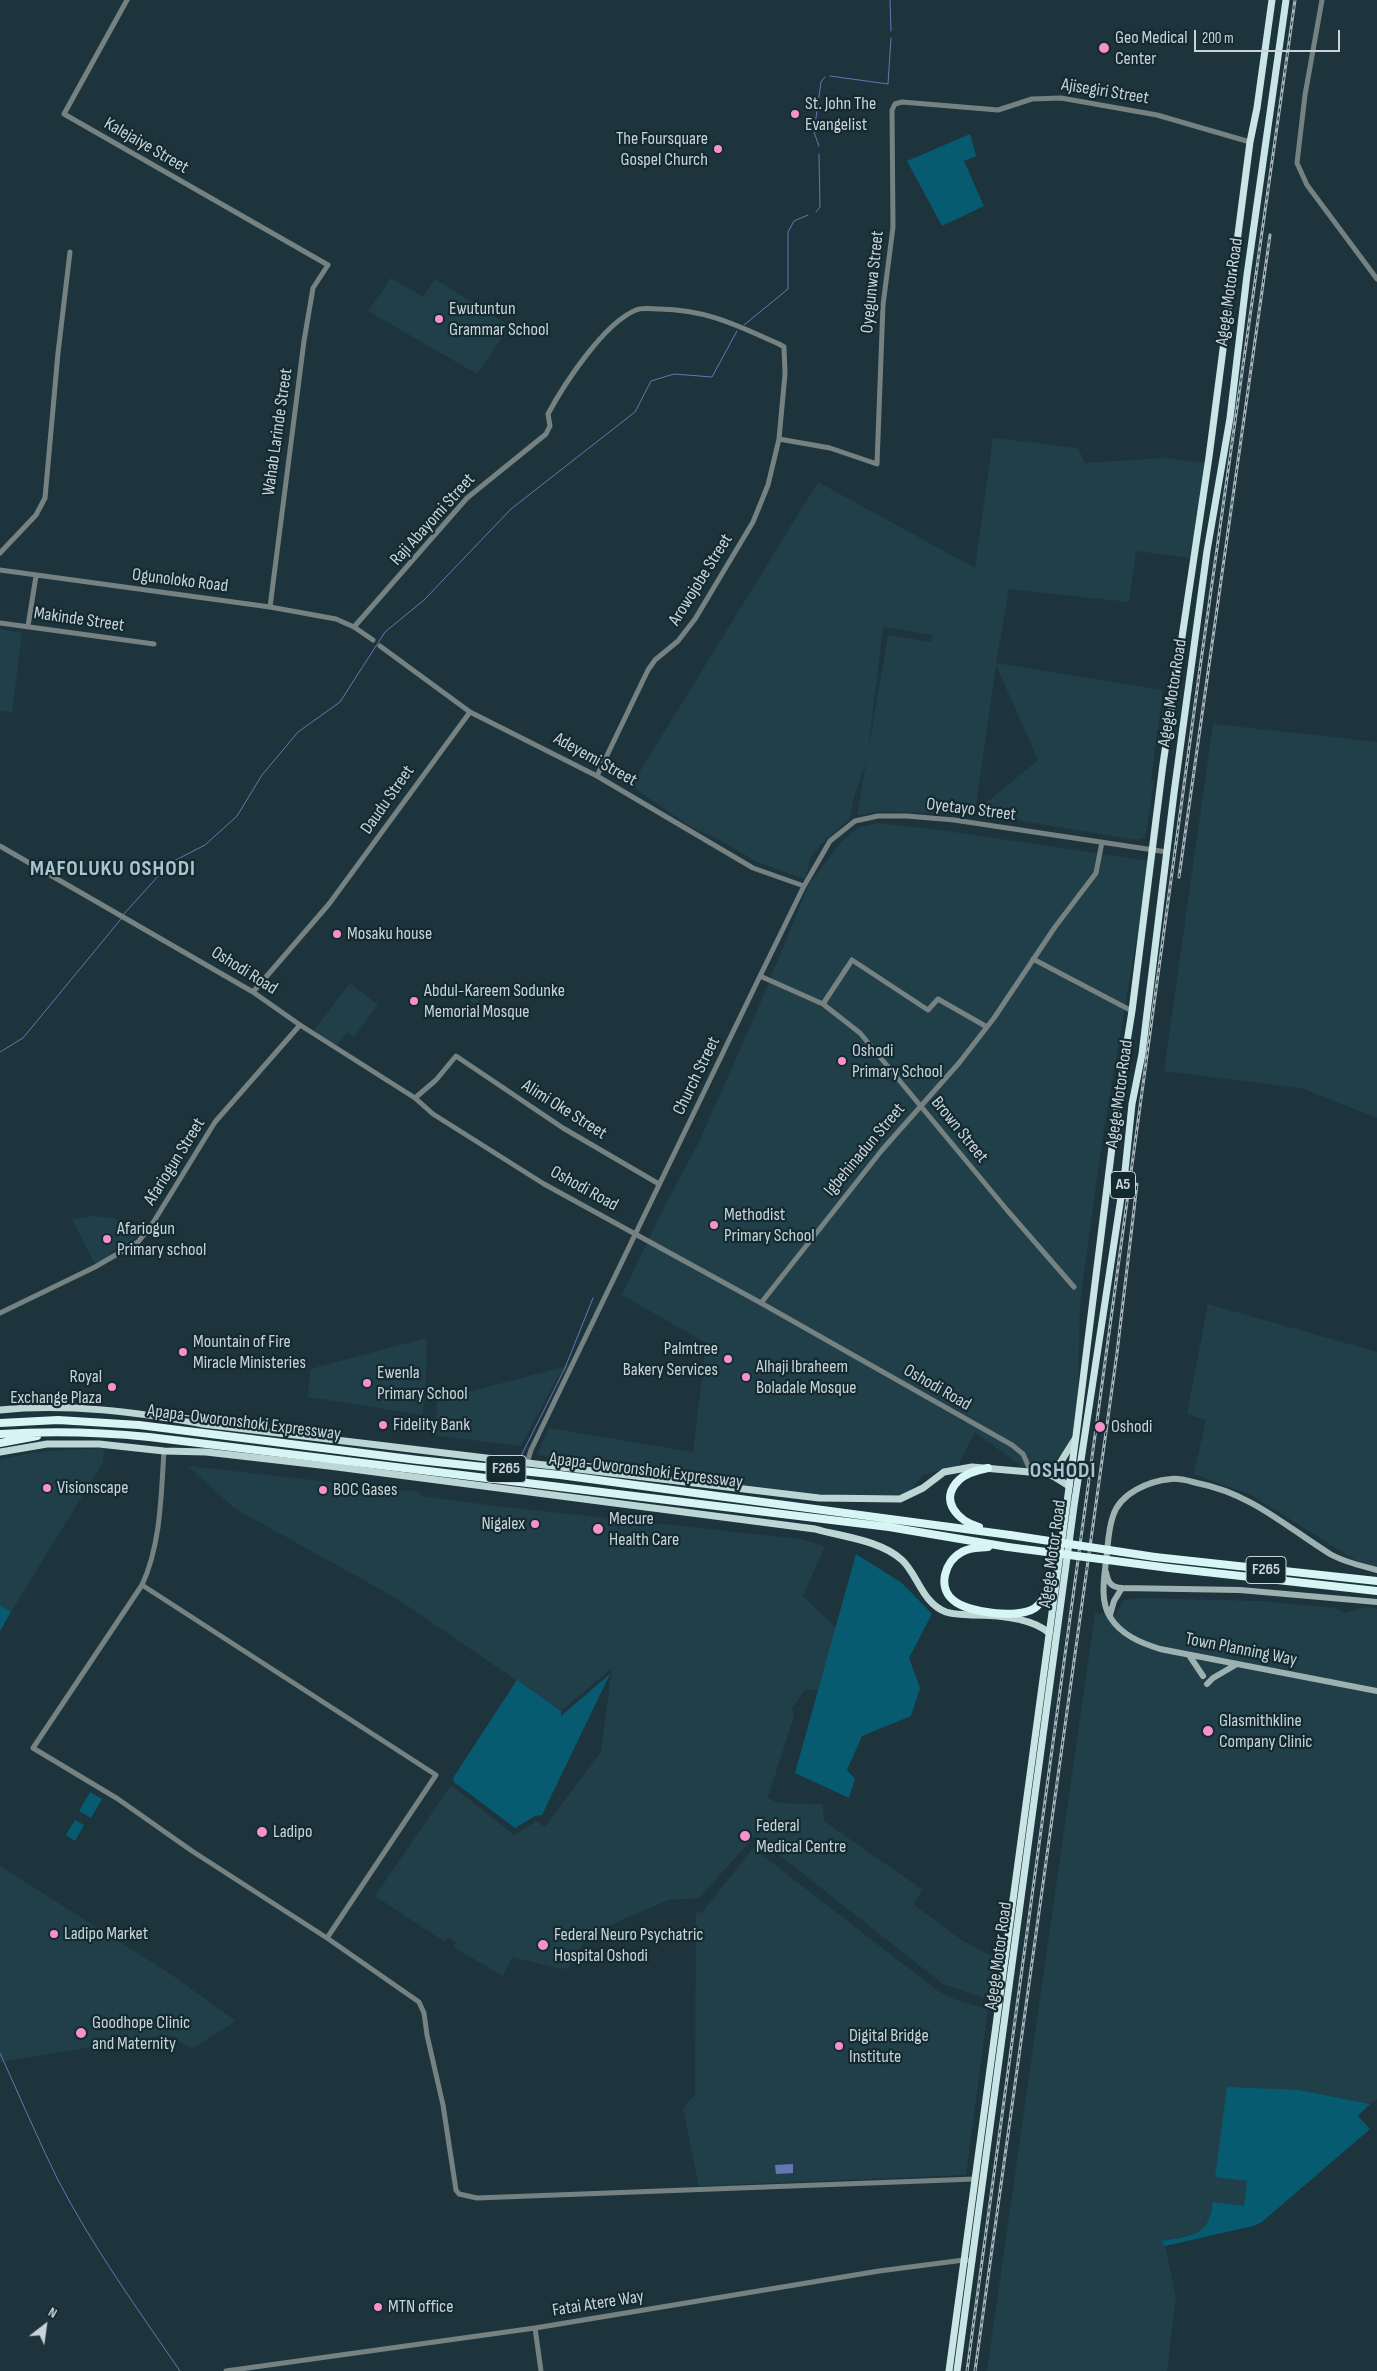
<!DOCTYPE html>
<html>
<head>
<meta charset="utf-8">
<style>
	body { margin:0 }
	#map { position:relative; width:1377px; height:2371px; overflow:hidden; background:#1e343c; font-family:"Sofia Sans Condensed",sans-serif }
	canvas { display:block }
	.north { position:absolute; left:20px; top:2301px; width:50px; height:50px; -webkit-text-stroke:4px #142a31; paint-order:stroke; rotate:30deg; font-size:14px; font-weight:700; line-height:20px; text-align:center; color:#c8d4d9 }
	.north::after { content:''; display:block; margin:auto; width:18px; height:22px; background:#c8d4d9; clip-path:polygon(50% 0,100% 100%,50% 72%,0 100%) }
	.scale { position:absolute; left:1194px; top:30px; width:146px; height:22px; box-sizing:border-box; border:2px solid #c8d4d9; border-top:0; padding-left:6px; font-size:15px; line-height:18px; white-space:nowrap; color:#c8d4d9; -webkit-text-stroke:4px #142a31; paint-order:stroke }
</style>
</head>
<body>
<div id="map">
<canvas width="1377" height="2371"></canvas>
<div class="north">N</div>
<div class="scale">200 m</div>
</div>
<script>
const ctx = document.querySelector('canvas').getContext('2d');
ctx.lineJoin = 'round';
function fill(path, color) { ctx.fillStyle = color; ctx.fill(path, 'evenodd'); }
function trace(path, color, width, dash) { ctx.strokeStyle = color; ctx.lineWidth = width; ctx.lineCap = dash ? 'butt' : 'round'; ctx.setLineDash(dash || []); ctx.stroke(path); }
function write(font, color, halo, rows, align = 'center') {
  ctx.font = font + ' "Sofia Sans Condensed",sans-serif'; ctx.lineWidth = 4.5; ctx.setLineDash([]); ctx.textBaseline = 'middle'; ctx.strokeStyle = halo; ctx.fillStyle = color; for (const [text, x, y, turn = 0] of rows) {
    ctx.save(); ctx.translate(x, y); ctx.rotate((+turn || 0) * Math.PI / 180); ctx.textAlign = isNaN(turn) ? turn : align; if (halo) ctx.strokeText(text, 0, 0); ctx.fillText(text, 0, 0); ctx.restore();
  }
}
fill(new Path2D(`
	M391,278L423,297L435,279L510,326L477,374L368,311Z
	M993,438L1078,448L1085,463L1164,458L1207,463L1191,558L1136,551L1129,602L1009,589L996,663L1163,690L1151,779L1154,780L1145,838L1136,840L974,813L964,815L881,811L857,816L888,635L931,642L933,635L883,627L867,760L854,797L850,819L823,842L811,857L805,879L759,863L716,838L691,827L631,786L818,482L975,568ZM996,665L1038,760L975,812Z
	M0,629L22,633L12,712L0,711Z
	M1213,724L1377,742V1118L1301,1088L1164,1071Z
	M878,823L947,831L1150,861L1103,1135L1080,1303L1077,1442L1035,1476L975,1432L958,1466L923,1475L903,1499L856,1500L737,1487L736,1484L537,1455L549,1428L693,1452L706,1343L622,1295L660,1215L699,1142L760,1004L809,884L840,843L857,828Z
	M350,983L378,1005L354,1037L348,1032L337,1045L313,1032Z
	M476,989L483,992L477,1004L470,1001Z
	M93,1216L114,1218L142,1228L137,1236L120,1249L111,1252L112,1255L99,1262H94L72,1219Z
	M1208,1304L1377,1352V1570L1363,1565L1251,1495L1194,1474L1206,1420L1187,1414Z
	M426,1338L427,1358L423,1415L308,1397L310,1369Z
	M571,1365L559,1375L521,1446L431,1435V1426L437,1417V1400Z
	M104,1448L103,1462L11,1612L0,1605V1460L25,1454L49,1451Z
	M188,1466L420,1492V1496L488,1505L799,1539L825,1546L803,1596L842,1634L820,1690H805L792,1708L794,1716L768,1797L777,1803L823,1804L824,1821L923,1890L913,1904L960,1939L995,1958L990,2000L943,1984L755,1836L699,1898L669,1900L623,1919L586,1939L568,1968L561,1969L512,1957L503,1976L453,1947L456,1942L448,1937L445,1942L375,1896L451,1785L514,1835L536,1821L545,1827L601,1751L612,1668L561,1711L396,1598L234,1508Z
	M1140,1598L1260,1601L1336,1608L1344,1613L1367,1607L1377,1609V2099L1370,2104L1299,2090L1215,2177L1247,2181L1244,2206L1211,2218L1206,2227L1194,2234L1161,2241L1165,2246L1176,2297L1167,2371H987L1095,1613L1115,1615L1124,1600Z
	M753,1848L938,1991L956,2000L988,2009L966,2175L699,2186L683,2108L695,2095L696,1912L702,1913Z
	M0,1866L172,1975L236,2021L192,2049L171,2037L160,2036L0,2062Z`), '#203f49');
fill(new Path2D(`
	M970,134L976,156L964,161L984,206L942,226L907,161Z
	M856,1554L902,1583L932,1614L909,1658L920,1688L911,1716L862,1736L847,1770L855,1779L849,1798L795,1773Z
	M0,1605L11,1612L0,1631Z
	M610,1674L542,1815L535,1816L515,1828L454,1782L453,1778L517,1680L561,1711V1716Z
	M90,1792L102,1799L91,1818L79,1811Z
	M75,1820L84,1825L75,1841L66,1835Z
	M1227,2087L1299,2090L1370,2104L1358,2116L1370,2129L1262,2222L1253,2226L1165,2246L1161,2241C1191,2235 1209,2238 1213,2202L1244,2206L1247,2181L1215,2177Z`), '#075b71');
fill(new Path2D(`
	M793,2164V2173L776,2174L775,2165Z`), '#6676b3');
trace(new Path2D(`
	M890,0L891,31
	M830,76L888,84L891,38
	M819,146L814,132L821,82L825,77
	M816,212L820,207L819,154
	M744,325L788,289V232L794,221L808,215
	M123,915L170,863L205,845L237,816L262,775L298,732L340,702L385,632L424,600L511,509L635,412L651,381L674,374L712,377L737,331
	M0,1052L23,1038L121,919
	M521,1456L565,1368L593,1298
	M0,2053C19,2095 37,2137 57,2178C92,2246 137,2308 180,2371`), '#6676b3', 1);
trace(new Path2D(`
	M127,0L64,114L328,265L313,288L304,341L270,607
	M1322,0L1305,95L1297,163L1307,185L1377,279
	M779,439L830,448L877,464L883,305L893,227L892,110L895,104L902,102L998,110L1032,99L1061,98L1157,115L1250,142
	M0,553L36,515L45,498L58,353L70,252
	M0,570L270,607L336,619L354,627L373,640
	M0,623L154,644
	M28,626L36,576
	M354,627L467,498L546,434L550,426L548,414C564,384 604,323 636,310C642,307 653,309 659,309C708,310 736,325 779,344L784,347L785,374L779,439L768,485L753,522L695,619L678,641L655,660L648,670L597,776
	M380,646L470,712L597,776L753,868L804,886
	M0,846L253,992L300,1025L415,1098L433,1114L544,1184L761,1303L1012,1445L1023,1454L1031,1472
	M1033,959L1132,1011
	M760,976L823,1004L860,1033L1007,1210L1074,1287
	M253,992L329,904L470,712
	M823,1004L852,960L928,1010L938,999L987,1027
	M415,1098L436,1080L456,1056L563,1128L659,1184
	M761,1303L882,1150L959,1063L994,1018L1055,927L1096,873L1102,842
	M0,1313L95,1267L138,1242L151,1226L215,1122L300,1025
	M164,1451C161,1495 161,1544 142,1585L33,1748L118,1799L192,1851L327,1938L419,2002L424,2013L427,2035L443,2105L456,2190L459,2194L477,2198L975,2179
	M527,1463L531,1450L760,976L804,886L830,841L855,821L878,816H907L954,820L1167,852
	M142,1585L436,1775L327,1938
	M535,2328L541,2371
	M226,2371L535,2328L879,2271L964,2260L973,2261`), '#768282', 5);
trace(new Path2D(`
	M1377,1570C1362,1566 1344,1562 1330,1554C1285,1526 1252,1494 1197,1483C1189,1481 1179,1478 1171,1479C1149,1481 1120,1493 1113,1516C1108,1530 1108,1546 1106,1561C1104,1579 1100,1601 1110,1617C1121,1635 1141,1643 1160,1649L1377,1691
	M1106,1572C1108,1583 1111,1587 1122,1588
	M1110,1615L1114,1601L1122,1588L1240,1590L1377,1602
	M1189,1655L1203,1676
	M1207,1684L1213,1678L1237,1664`), '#9eb1b1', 6);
trace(new Path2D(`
	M0,1410C67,1403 137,1412 203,1424L819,1498L900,1499L923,1488L944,1472L972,1467L1041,1473L1053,1476L1069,1486
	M0,1452L47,1444H99L164,1451L206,1452L329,1466L815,1529C843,1537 880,1540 902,1560C918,1575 922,1603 946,1612C955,1615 963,1614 972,1615C996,1615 1031,1617 1049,1633
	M1041,1473L1060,1463L1075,1439`), '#bcd5d5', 7);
trace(new Path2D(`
	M949,2371L1076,1436L1119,1091L1132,1011L1163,764L1209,457L1250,142L1257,108L1272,0
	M957,2371L1074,1506L1125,1171L1132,1104L1142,1054L1174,793L1207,551L1230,418L1247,275L1286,0`), '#cae5e6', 7);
trace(new Path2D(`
	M0,1423L58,1420L139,1425L418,1460L560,1475L1010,1535
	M0,1434C50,1431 99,1432 149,1437L889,1527L1008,1547
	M0,1443L37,1436
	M979,1527C958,1521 938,1500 959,1480C966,1473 978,1470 988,1468
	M988,1547C979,1548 970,1547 962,1552C945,1561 937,1587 953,1600C968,1613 1019,1619 1035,1608C1044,1601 1050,1590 1055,1580
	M1155,1557L1377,1581
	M1169,1568L1377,1591`), '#d8f5f6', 8);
const rail = new Path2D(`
	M1179,877L1270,235
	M967,2371L1200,668L1295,0
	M975,2371L1117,1353L1137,1184`);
trace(rail, '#a7b5bb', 3);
trace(rail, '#142a31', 1, [4]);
trace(new Path2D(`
	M1010,1535L1155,1557
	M1008,1547L1169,1568`), '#d8f5f6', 8);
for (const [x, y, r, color] of [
	[1104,48,6,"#f890ca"],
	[795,114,5,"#f890ca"],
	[718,149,5,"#f890ca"],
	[439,319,5,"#f890ca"],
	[337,934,5,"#f890ca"],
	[414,1001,5,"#f890ca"],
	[842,1061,5,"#f890ca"],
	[714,1225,5,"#f890ca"],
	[107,1239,5,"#f890ca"],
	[183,1352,5,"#f890ca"],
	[728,1359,5,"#f890ca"],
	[746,1377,5,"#f890ca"],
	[367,1383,5,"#f890ca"],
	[112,1387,5,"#f890ca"],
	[383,1425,5,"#f890ca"],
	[1100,1427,6,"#f890ca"],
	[47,1488,5,"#f890ca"],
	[323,1490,5,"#f890ca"],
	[535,1524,5,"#f890ca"],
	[598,1529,6,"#f890ca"],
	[1208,1731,6,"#f890ca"],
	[262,1832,6,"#f890ca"],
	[745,1836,6,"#f890ca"],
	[54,1934,5,"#f890ca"],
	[543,1945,6,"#f890ca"],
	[81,2033,6,"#f890ca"],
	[839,2046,5,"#f890ca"],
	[378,2307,5,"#f890ca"]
]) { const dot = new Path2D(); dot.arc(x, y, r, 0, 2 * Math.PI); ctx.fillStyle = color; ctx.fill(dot); trace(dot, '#142a31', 2); }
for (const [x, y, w] of [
	[1123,1185,25],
	[506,1469,40],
	[1266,1570,40]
]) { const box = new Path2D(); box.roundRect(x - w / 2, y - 13.5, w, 27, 4); ctx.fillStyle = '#142a31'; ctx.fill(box); trace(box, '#c8d4d9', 1); }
write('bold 16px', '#c8d4d9', null, [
	["A5",1123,1185],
	["F265",506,1469],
	["F265",1266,1570]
]);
write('18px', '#c8d4d9', '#142a31', [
	["Geo Medical",1115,38],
	["Center",1115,59],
	["St. John The",805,104],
	["Evangelist",805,125],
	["The Foursquare",708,139,"right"],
	["Gospel Church",708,160,"right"],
	["Ewutuntun",449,309],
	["Grammar School",449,330],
	["Mosaku house",347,934],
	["Abdul-Kareem Sodunke",424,991],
	["Memorial Mosque",424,1012],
	["Oshodi",852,1051],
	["Primary School",852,1072],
	["Methodist",724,1215],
	["Primary School",724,1236],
	["Afariogun",117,1229],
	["Primary school",117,1250],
	["Mountain of Fire",193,1342],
	["Miracle Ministeries",193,1363],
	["Palmtree",718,1349,"right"],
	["Bakery Services",718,1370,"right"],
	["Alhaji Ibraheem",756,1367],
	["Boladale Mosque",756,1388],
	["Ewenla",377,1373],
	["Primary School",377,1394],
	["Royal",102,1377,"right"],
	["Exchange Plaza",102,1398,"right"],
	["Fidelity Bank",393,1425],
	["Oshodi",1111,1427],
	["Visionscape",57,1488],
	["BOC Gases",333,1490],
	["Mecure",609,1519],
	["Health Care",609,1540],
	["Nigalex",525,1524,"right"],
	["Glasmithkline",1219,1721],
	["Company Clinic",1219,1742],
	["Federal",756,1826],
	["Medical Centre",756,1847],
	["Ladipo",273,1832],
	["Ladipo Market",64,1934],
	["Federal Neuro Psychatric",554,1935],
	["Hospital Oshodi",554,1956],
	["Goodhope Clinic",92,2023],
	["and Maternity",92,2044],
	["Digital Bridge",849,2036],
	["Institute",849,2057],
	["MTN office",388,2307]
], 'left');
write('18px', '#c8d4d9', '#142a31', [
	["Ajisegiri Street",1105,92,9],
	["Kalejaiye Street",146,146,30],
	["Oyegunwa Street",873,282,-84],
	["Agege Motor Road",1230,292,-82],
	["Wahab Larinde Street",278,432,-82],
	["Raji Abayomi Street",433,520,-48],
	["Arowojobe Street",701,580,-58],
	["Ogunoloko Road",180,581,7],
	["Makinde Street",79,620,8],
	["Agege Motor Road",1173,693,-81],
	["Adeyemi Street",595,760,29],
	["Daudu Street",388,800,-55],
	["Oyetayo Street",971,810,7],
	["Oshodi Road",244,971,32],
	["Church Street",697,1076,-64],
	["Agege Motor Road",1120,1094,-82],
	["Alimi Oke Street",564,1110,32],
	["Brown Street",959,1130,51],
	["Igbehinadun Street",865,1150,-50],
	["Afariogun Street",175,1162,-58],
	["Oshodi Road",584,1189,29],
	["Oshodi Road",937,1388,30],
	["Apapa-Oworonshoki Expressway",244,1423,7],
	["Apapa-Oworonshoki Expressway",646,1471,7],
	["Agege Motor Road",1053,1554,-82],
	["Town Planning Way",1241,1650,11],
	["Agege Motor Road",999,1956,-82],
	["Fatai Atere Way",598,2304,-9]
]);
ctx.letterSpacing = '1px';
write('bold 22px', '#abc4ce', '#142a31', [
	["MAFOLUKU OSHODI",113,869],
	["OSHODI",1063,1471]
]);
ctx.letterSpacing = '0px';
</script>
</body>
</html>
